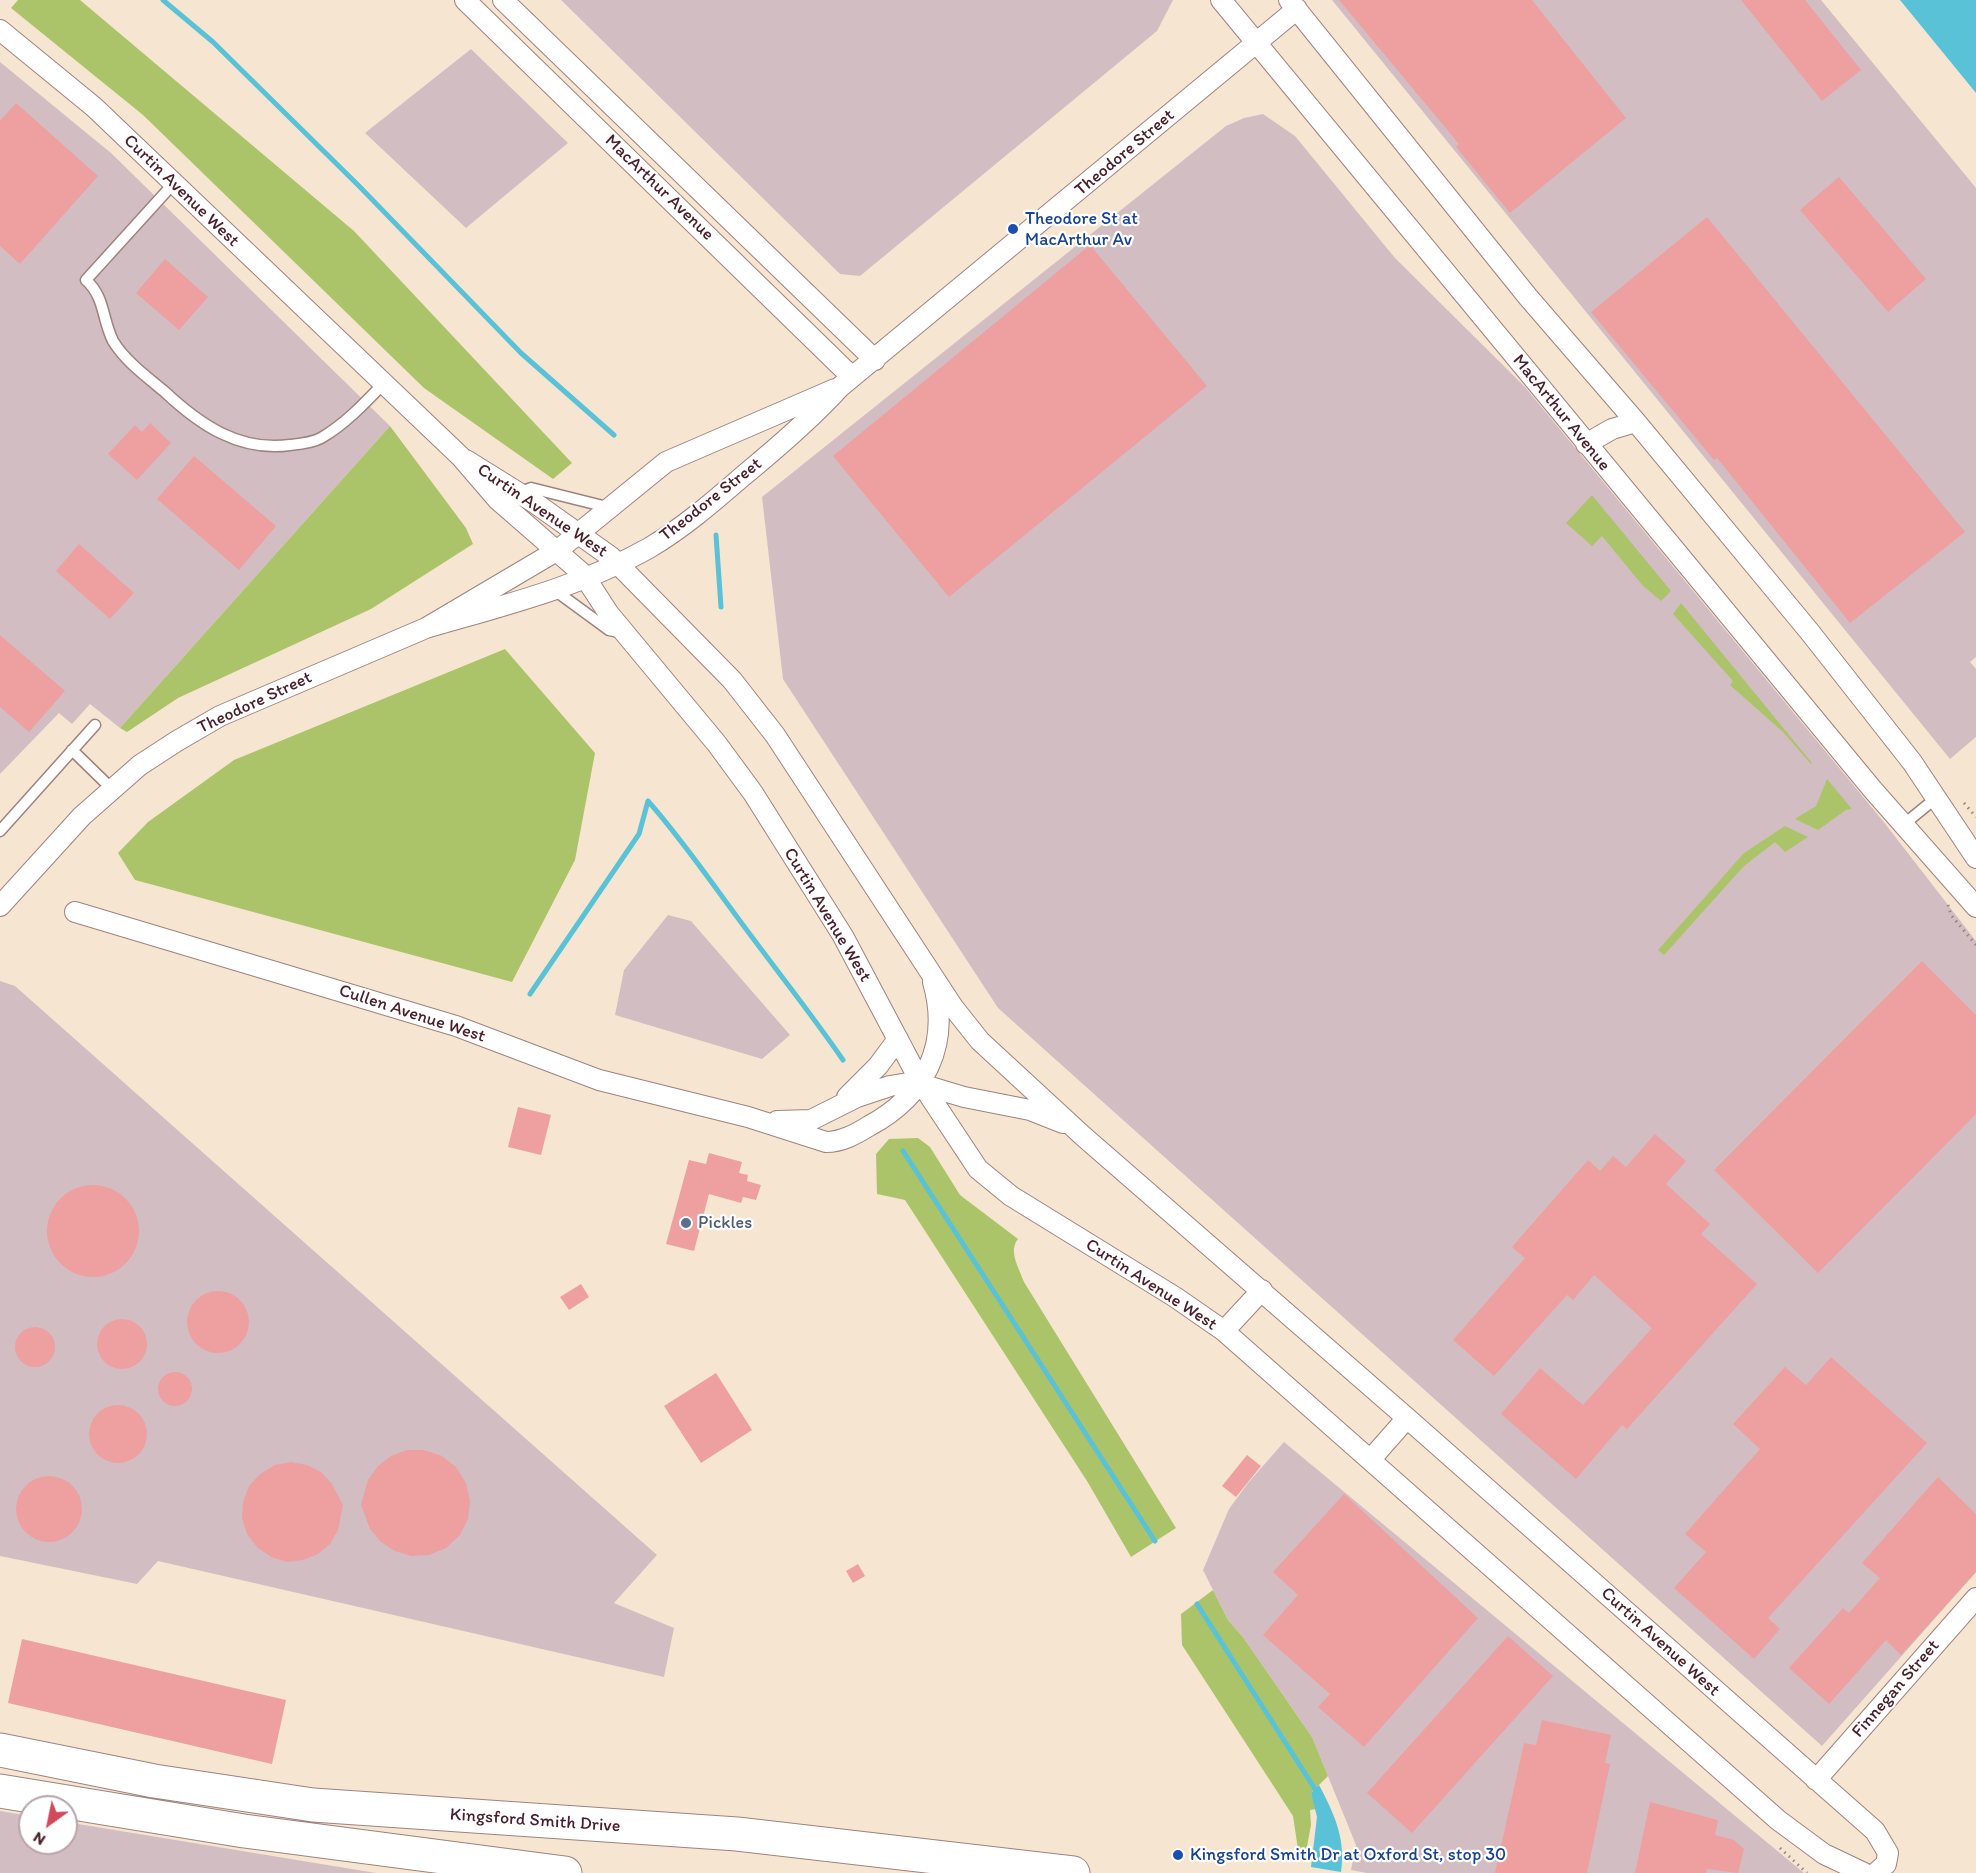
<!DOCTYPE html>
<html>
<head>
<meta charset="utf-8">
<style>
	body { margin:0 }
	#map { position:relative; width:1976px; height:1873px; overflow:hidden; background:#f6e6d1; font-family:Itim,sans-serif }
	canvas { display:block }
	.north { position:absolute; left:18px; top:1795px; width:60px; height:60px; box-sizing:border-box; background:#fff; border:2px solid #b7a5aa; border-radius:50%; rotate:213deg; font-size:16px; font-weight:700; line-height:24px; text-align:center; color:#4a1f2b }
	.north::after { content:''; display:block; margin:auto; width:21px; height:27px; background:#d1495b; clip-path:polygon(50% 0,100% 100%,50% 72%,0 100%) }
</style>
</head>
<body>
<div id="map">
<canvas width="1976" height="1873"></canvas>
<div class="north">N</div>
</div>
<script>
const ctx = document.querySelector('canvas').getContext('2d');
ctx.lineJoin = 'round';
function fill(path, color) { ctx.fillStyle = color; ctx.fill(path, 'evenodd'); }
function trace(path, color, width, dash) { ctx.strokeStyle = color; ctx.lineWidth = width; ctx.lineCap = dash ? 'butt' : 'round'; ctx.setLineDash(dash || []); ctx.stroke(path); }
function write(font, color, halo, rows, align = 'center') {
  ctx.font = font + ' Itim,sans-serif'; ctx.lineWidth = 4.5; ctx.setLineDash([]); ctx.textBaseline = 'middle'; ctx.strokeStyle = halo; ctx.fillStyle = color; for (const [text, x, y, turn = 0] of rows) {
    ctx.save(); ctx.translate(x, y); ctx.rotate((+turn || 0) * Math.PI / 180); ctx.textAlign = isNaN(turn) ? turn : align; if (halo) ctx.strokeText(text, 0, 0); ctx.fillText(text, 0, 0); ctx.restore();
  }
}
fill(new Path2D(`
	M561,0H1173L1157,31L860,276L840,274Z
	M1332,0H1821L1976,188V657L1970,662L1976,669V737L1950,759Z
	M471,49L568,143L466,228L365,133Z
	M0,62L111,153L390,426L120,728L90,704L72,724L59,713L0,774Z
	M1263,114L1295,136L1395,258L1525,387L1883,821L1976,941V1572L1822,1746L998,1008L783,679L762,497L1226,126L1244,118Z
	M668,915L691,921L790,1035L762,1059L615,1015L624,970Z
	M0,981L15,986L657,1555L614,1603L674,1628L664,1677L158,1561L137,1584L0,1556Z
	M1284,1442L1804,1873H1367L1351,1870L1356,1845L1312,1737L1243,1637L1228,1620L1203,1570L1229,1509L1248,1483Z
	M0,1811L30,1816V1843H66V1822L376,1873H0Z`), '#d2bec2');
fill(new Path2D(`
	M18,0H80L354,231L572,463L553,479L424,388L143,115L11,8Z
	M390,426L466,528L473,544L371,609L178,698L127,732L120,728Z
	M1592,495L1671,591L1661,601L1643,586L1602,536L1592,546L1566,523Z
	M1681,603L1812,763L1811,764L1783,732L1730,685L1733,681L1673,614Z
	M505,649L595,753L575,860L512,982L135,880L118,853L148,822L234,760Z
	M1827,779L1852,809L1846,810L1818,830L1795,819L1816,806Z
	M1785,826L1808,837L1785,852L1775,842L1744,866L1664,955L1658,950L1744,853Z
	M918,1138L930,1147L960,1195L1018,1239C1008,1251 1019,1268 1024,1282L1176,1528L1131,1557L1087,1481L905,1200L877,1194L876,1154L889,1139Z
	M1213,1590L1228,1620L1243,1637L1312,1737L1328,1776L1311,1793L1316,1809L1310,1810L1311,1825L1305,1857L1299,1856L1293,1816L1182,1645L1181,1614Z`), '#acc469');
fill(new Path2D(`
	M1900,0H1976V93Z
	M1319,1785C1335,1815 1346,1840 1341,1872L1311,1867L1317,1817L1311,1793Z`), '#59c2d6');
trace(new Path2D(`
	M163,0L213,42L359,186L521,353L614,435
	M716,535L721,607
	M648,801C687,845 719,894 755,941C784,980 815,1019 843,1060
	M530,994L639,834L648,801
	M903,1151L1155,1541
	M1197,1604L1315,1789`), '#59c2d6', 5);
fill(new Path2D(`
	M1339,0H1532L1626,118L1510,213L1456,147L1459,144Z
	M1741,0H1805L1861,70L1822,101Z
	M16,103L98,176L20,264L0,246V121Z
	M1839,177L1926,279L1888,312L1800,210Z
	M1707,217L1965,532L1850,623L1717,458L1714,460L1591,312Z
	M1090,245L1207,386L949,597L833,456Z
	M165,259L208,297L179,330L136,293Z
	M150,423L171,443L137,480L108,454L135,425L142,432Z
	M194,456L276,526L239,570L157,499Z
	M79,544L134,593L110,619L56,571Z
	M0,635L65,691L29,732L0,707Z
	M1922,961L1976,1015V1114L1818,1273L1714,1170Z
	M518,1107L551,1115L541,1155L508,1147Z
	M1655,1134L1686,1161L1666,1184L1710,1224L1701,1234L1757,1284L1627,1429L1622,1425L1576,1479L1501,1414L1540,1368L1583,1405L1652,1328L1594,1275L1573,1300L1567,1295L1494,1376L1453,1340L1525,1258L1512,1247L1588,1160L1600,1171L1613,1156L1626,1167Z
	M709,1153L742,1162L739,1173L748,1175L747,1181L761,1185L756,1200L743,1197L741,1203L709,1194L694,1251L666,1244L689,1160L706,1164Z
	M47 1231a46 46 0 1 1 92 0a46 46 0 1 1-92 0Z
	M581,1284L589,1297L569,1310L560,1297Z
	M187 1322a31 31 0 1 1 62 0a31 31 0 1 1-62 0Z
	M97 1344a25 25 0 1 1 50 0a25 25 0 1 1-50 0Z
	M15 1347a20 20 0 1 1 40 0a20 20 0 1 1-40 0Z
	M1831,1357L1927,1443L1768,1618L1780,1629L1754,1659L1674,1588L1706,1552L1685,1534L1760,1449L1733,1424L1785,1367L1806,1385Z
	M158 1389a17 17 0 1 1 34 0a17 17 0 1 1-34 0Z
	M716,1373L752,1430L701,1463L664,1406Z
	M89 1434a29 29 0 1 1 58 0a29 29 0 1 1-58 0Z
	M407,1450H424L442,1456L456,1467L466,1483L470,1501L468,1519L460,1535L446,1548L429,1555L411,1556L395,1551L381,1542L370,1529L361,1505L368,1480L378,1466L391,1456Z
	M1247,1455L1261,1466L1236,1497L1222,1486Z
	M291,1462L307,1465L321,1472L332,1484L343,1505L338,1530L330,1544L318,1554L303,1560L287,1562L271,1557L257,1547L247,1534L242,1518L243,1502L249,1486L260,1474L275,1465Z
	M16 1509a33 33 0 1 1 66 0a33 33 0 1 1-66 0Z
	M1938,1477L1976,1514V1572L1901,1655L1886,1640L1829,1704L1789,1668L1843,1608L1849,1613L1880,1578L1862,1563Z
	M1344,1494L1478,1618L1364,1747L1318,1707L1330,1694L1263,1635L1298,1595L1273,1572Z
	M858,1564L865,1576L853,1583L846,1571Z
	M1508,1636L1553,1676L1412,1833L1367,1793Z
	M22,1639L286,1700L272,1764L8,1703Z
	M1542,1720L1611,1735L1605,1763L1610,1764L1587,1873H1495L1524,1743L1536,1745Z
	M1650,1802L1718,1820L1715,1835L1734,1840L1744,1849L1738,1873L1707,1869L1706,1873H1635Z`), '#eda09f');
const service = new Path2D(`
	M174,183L86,280C105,297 102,319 113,341C125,361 147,377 165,392C200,425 240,452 290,445C300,444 312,443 321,438C344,425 365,403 383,384
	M519,493L531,488L611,508
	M553,589L609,630L623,633
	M72,750L112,789
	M1903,825L1936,798
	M0,831L95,725`);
const minor = new Path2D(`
	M465,0L852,377
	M503,0L875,360
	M1221,0L1873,790L1976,907
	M1289,0L1528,297L1636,422L1809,631L1912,762L1976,858
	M0,30L94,107L461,457L498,500L583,574L609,614L717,744L753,793L843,936L921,1083L978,1169L1011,1196L1175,1297L1224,1331L1778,1820L1824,1854L1864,1873
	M1586,444L1612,429L1636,422
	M466,460L535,503L611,557L732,680L775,735L953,1007L980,1041L1083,1136L1407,1418L1875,1831L1888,1853L1886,1864L1876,1873
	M426,628C501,606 580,587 649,548C683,528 713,502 743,476C777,448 811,419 840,387L1297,9
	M0,906L82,816L140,765L177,741L220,716L426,628L558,550L666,462L835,389
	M75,912L456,1026L599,1080L748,1117L826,1142C842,1142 856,1134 869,1126C925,1096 951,1045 933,982
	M847,1097L878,1066L898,1039
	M777,1121L811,1120L857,1097L890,1086L914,1082L964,1097L1030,1110L1063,1123
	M1224,1331L1262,1290
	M1371,1459L1407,1418
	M1816,1780L1976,1598`);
const trunk = new Path2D(`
	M0,1750L154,1781L313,1805L737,1834L1073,1873
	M0,1791L244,1831L565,1873`);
trace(service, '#a0827e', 13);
trace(minor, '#a0827e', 22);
trace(trunk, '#a0827e', 35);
trace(new Path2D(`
	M1964,803L1976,817
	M1948,905L1951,915L1976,945
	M1780,1848L1807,1873`), '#a0827e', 3, [1.5, 4.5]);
trace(service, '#fff', 10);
trace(minor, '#fff', 20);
trace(trunk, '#fff', 33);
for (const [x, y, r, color] of [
	[1013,229,6,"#1a4fb4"],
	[686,1223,6,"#5c6f8a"],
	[1178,1855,6,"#1a4fb4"]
]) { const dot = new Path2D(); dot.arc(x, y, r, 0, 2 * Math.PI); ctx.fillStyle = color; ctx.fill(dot); trace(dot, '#fff', 2); }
write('18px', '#4a1f2b', '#fff', [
	["Theodore Street",1125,153,-40],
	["MacArthur Avenue",659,188,44],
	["Curtin Avenue West",181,191,44],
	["MacArthur Avenue",1561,413,51],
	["Theodore Street",711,500,-38],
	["Curtin Avenue West",542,511,34],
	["Theodore Street",255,703,-25],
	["Curtin Avenue West",827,915,59],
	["Cullen Avenue West",412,1014,18],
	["Curtin Avenue West",1151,1285,33],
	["Curtin Avenue West",1660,1642,42],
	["Finnegan Street",1896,1689,-49],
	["Kingsford Smith Drive",535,1821,4]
]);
write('18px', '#164399', '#fff', [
	["Theodore St at",1025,219],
	["MacArthur Av",1025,240],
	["Kingsford Smith Dr at Oxford St, stop 30",1190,1855]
], 'left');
write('18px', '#4e5e75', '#fff', [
	["Pickles",698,1223]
], 'left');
</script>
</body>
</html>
